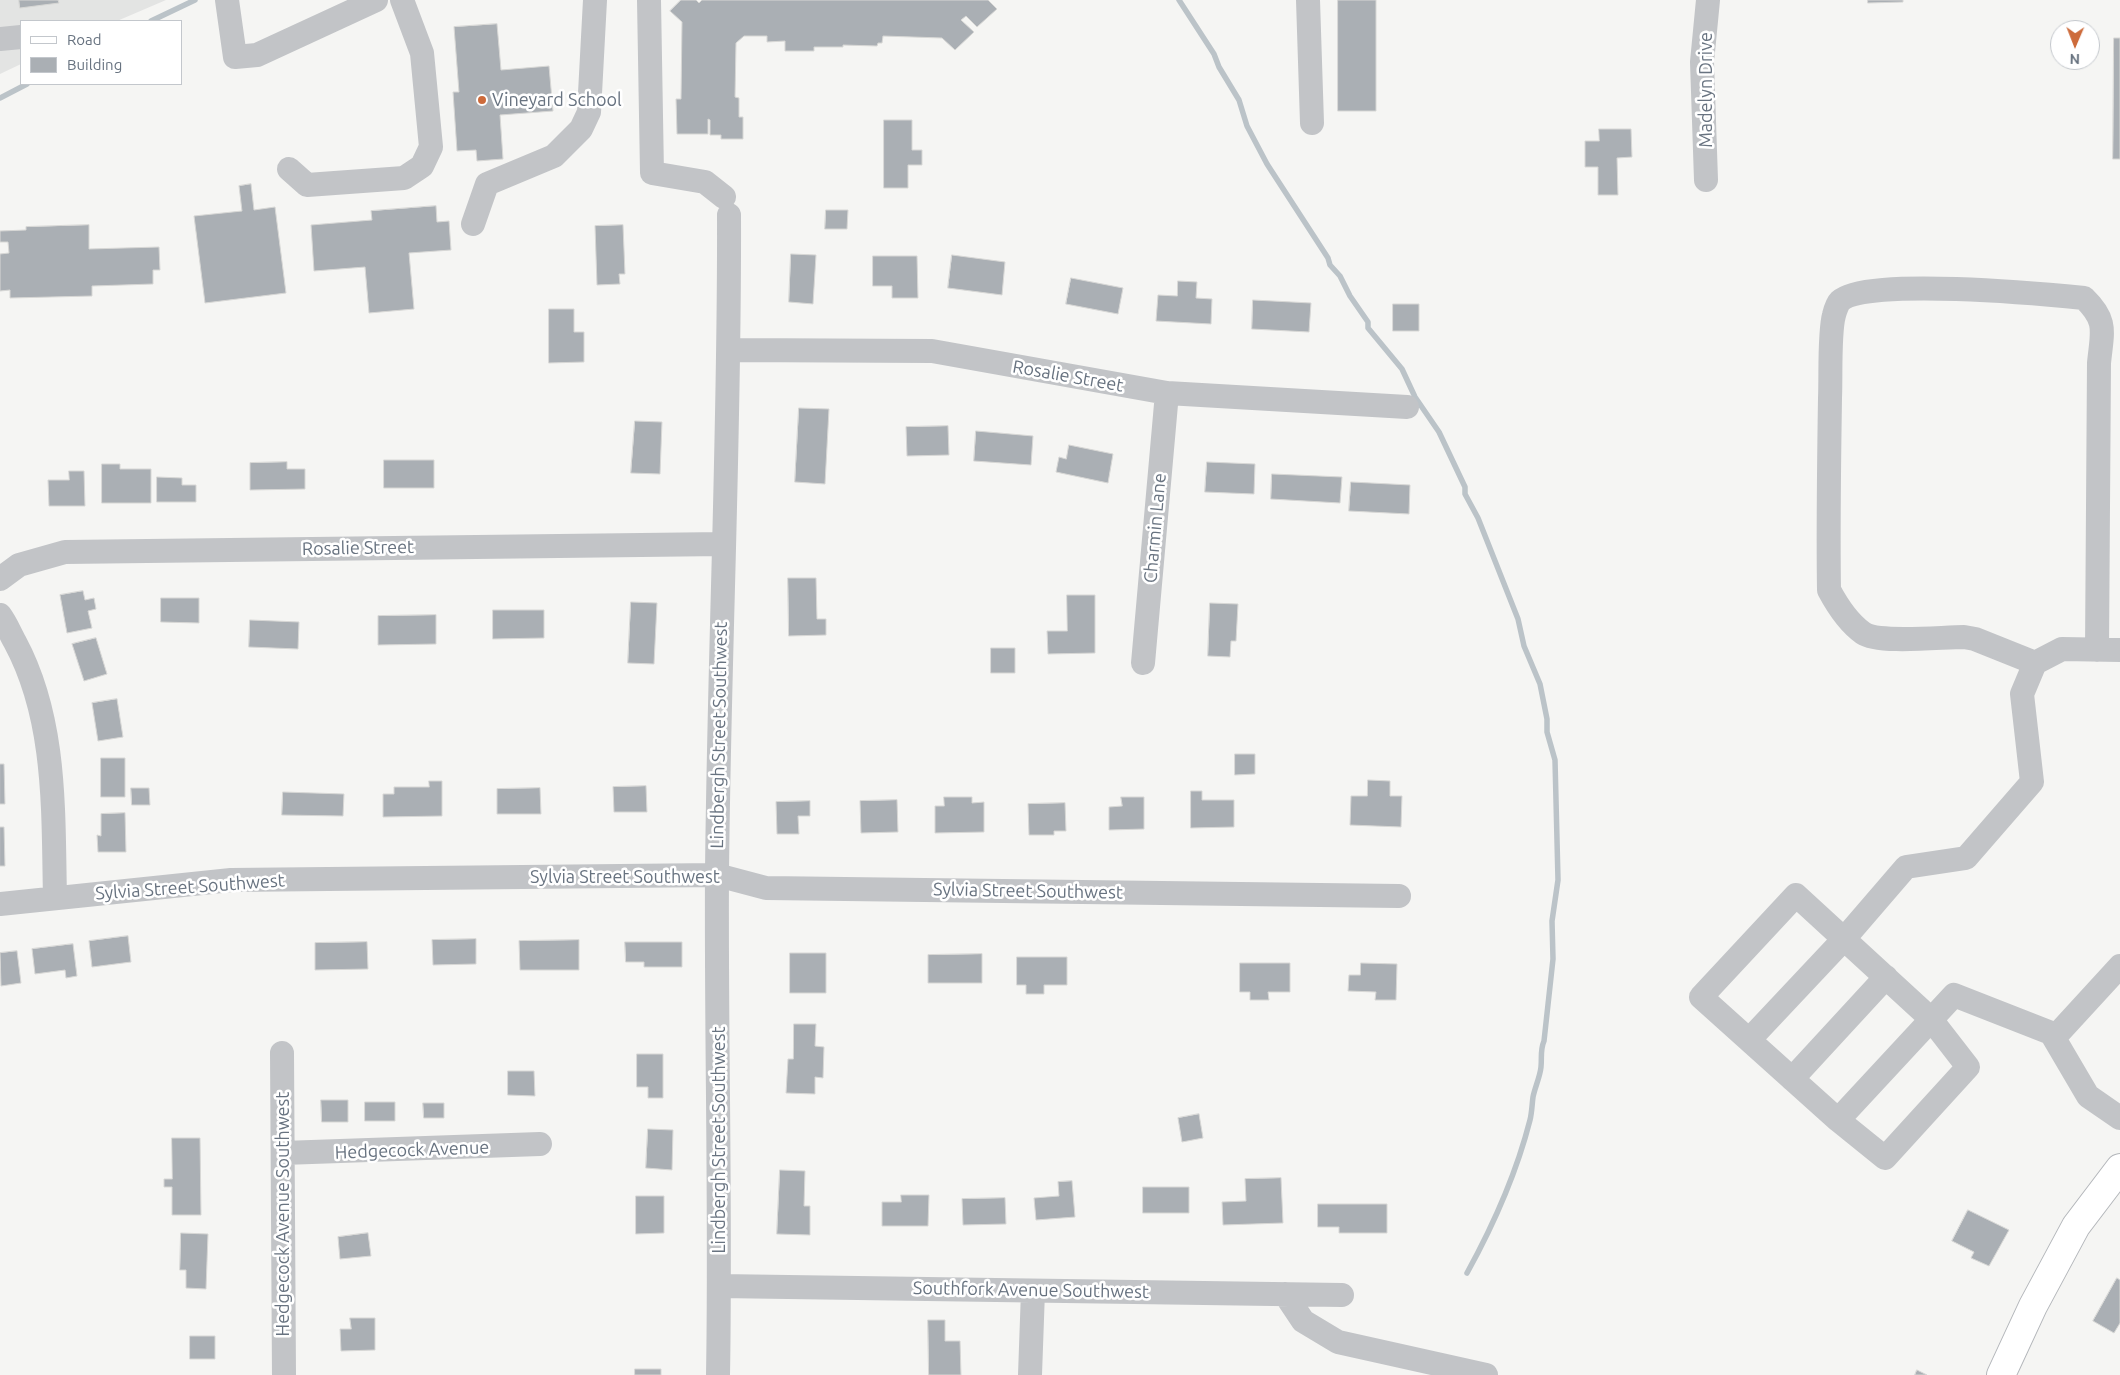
<!DOCTYPE html>
<html>
<head>
<meta charset="utf-8">
<style>
	body { margin:0 }
	#map { position:relative; width:2120px; height:1375px; overflow:hidden; background:#f5f5f3; font-family:Ubuntu,sans-serif }
	canvas { display:block }
	.legend { position:absolute; left:20px; top:20px; width:162px; height:65px; box-sizing:border-box; background:#fff; border:1px solid #c3c7cc; margin:0; padding:6px 9px; list-style:none; font-size:15px; color:#687380 }
	.legend li { display:flex; align-items:center; gap:10px; height:25px }
	.legend b { width:25px; border:1px solid #c3c7cc }
	.north { position:absolute; left:2050px; top:20px; width:50px; height:50px; box-sizing:border-box; background:#fff; border:1px solid #c3c7cc; border-radius:50%; rotate:181deg; font-size:14px; font-weight:700; line-height:20px; text-align:center; color:#687380 }
	.north::after { content:''; display:block; margin:auto; width:18px; height:22px; background:#cd6b3b; clip-path:polygon(50% 0,100% 100%,50% 72%,0 100%) }
</style>
</head>
<body>
<div id="map">
<canvas width="2120" height="1375"></canvas>
<ul class="legend">
<li><b style="height:6px;background:#fff"></b>Road</li>
<li><b style="height:14px;background:#aaafb4"></b>Building</li>
</ul>
<div class="north">N</div>
</div>
<script>
const ctx = document.querySelector('canvas').getContext('2d');
ctx.lineJoin = 'round';
function fill(path, color) { ctx.fillStyle = color; ctx.fill(path, 'evenodd'); }
function trace(path, color, width, dash) { ctx.strokeStyle = color; ctx.lineWidth = width; ctx.lineCap = dash ? 'butt' : 'round'; ctx.setLineDash(dash || []); ctx.stroke(path); }
function write(font, color, halo, rows, align = 'center') {
  ctx.font = font + ' Ubuntu,sans-serif'; ctx.lineWidth = 5; ctx.setLineDash([]); ctx.textBaseline = 'middle'; ctx.strokeStyle = halo; ctx.fillStyle = color; for (const [text, x, y, turn = 0] of rows) {
    ctx.save(); ctx.translate(x, y); ctx.rotate((+turn || 0) * Math.PI / 180); ctx.textAlign = isNaN(turn) ? turn : align; if (halo) ctx.strokeText(text, 0, 0); ctx.fillText(text, 0, 0); ctx.restore();
  }
}
fill(new Path2D(`
	M0,0H166L117,21H21V64L0,74Z`), '#e3e4e3');
trace(new Path2D(`
	M1179,0L1214,54L1219,67L1239,100L1247,126L1267,164L1328,258L1330,265L1340,276L1350,296L1368,322V328L1402,369L1415,397L1439,432L1465,487V494L1478,518L1518,619L1524,646L1540,684L1547,719V732L1555,760L1558,880L1552,921L1553,959L1544,1041C1540,1050 1542,1058 1541,1067C1540,1077 1535,1087 1533,1097C1532,1104 1532,1112 1530,1120C1516,1175 1494,1224 1467,1273
	M151,21L195,0
	M0,98L27,84`), '#bbc3c8', 5.5);
const building = new Path2D(`
	M19,0H58L59,3L20,8Z
	M681,0H696L699,3L702,0H988L997,9L977,27L966,16L961,20L974,32L955,50L942,38L883,36L882,43H878L877,46L843,45V47H814V51H785V41L767,42V36H744L736,43L735,97L739,98V117H743V139H721V135H710V120L708,119V134H677L676,99H681L682,22L670,11Z
	M1338,0H1376V111H1338Z
	M1868,0H1903V2L1868,3Z
	M497,24L501,70L549,66L553,111L500,115L503,159L477,161L476,150L457,151L453,92H459L454,27Z
	M2114,38H2120V159H2113Z
	M884,120H912V150H922V165H908V188H884Z
	M1599,129H1631L1632,157L1617,158L1618,195H1598V167H1585V141H1599Z
	M251,184L254,210L275,207L286,293L205,303L194,216L242,211L239,186Z
	M436,206L437,222L449,221L451,250L409,253L414,309L369,313L365,267L314,271L311,225L372,220L371,211Z
	M826,210H848L847,229H825Z
	M89,225V249L159,247L160,270H153V284L92,286V296L10,298V290L0,291V254L9,253L8,242H0V231L26,230V227Z
	M623,225L625,274H619L620,284L597,285L595,226Z
	M791,254L816,255L813,304L789,302Z
	M952,255L1005,262L1002,295L948,288Z
	M873,256H917L918,298H892V286H873Z
	M1071,278L1123,288L1118,314L1066,304Z
	M1178,281L1197,282L1196,298L1212,299L1211,324L1156,321L1158,295L1177,296Z
	M1253,300L1311,303L1309,332L1252,329Z
	M1393,304H1419V331H1393Z
	M549,309H574V332H584V362L549,363Z
	M799,408L829,409L825,484L795,482Z
	M635,421L662,422L660,474L631,473Z
	M948,426L949,455L907,456L906,427Z
	M976,431L1033,436L1031,465L974,461Z
	M1069,445L1113,454L1108,483L1056,472L1059,457L1066,459Z
	M384,460H434V488H384Z
	M287,462V469H305V489L250,490V463Z
	M1207,462L1255,464L1254,494L1205,492Z
	M102,464H120V469H151V503H102Z
	M69,471H84L85,506H49L48,480H69Z
	M1272,474L1342,477L1340,503L1271,499Z
	M157,477L182,478V485H196V502H157Z
	M1351,482L1410,485L1409,514L1349,511Z
	M788,578H816L817,619H826V635L789,636Z
	M83,591L85,600L94,598L96,609L88,611L92,628L67,633L60,595Z
	M1067,595H1095V653L1048,654L1047,631H1067Z
	M161,598H199V623L161,622Z
	M631,602L657,603L654,664L628,663Z
	M1210,603L1238,604L1236,641H1231L1230,657L1208,656Z
	M493,610H544V638L493,639Z
	M436,615V644L378,645V616Z
	M250,620L299,622L298,649L249,647Z
	M96,638L107,674L84,681L72,644Z
	M991,648H1015V673H991Z
	M117,699L123,737L98,741L92,703Z
	M1235,754H1255V774L1235,775Z
	M101,758H125V797H101Z
	M0,764H4L5,804H0Z
	M1368,780L1390,781V796H1402L1401,827L1350,825L1351,796H1367Z
	M429,781H442V816L383,817V794H394V787H429Z
	M646,786L647,812H614L613,787Z
	M131,788H149L150,805H132Z
	M540,788L541,814H497V789Z
	M1191,791H1202V800H1234V827L1191,828Z
	M283,792L344,794L343,816L282,815Z
	M944,797H972V803L984,802V832L935,833V806H944Z
	M1121,797H1144V829L1109,830V807L1122,806Z
	M897,800L898,832L861,833L860,801Z
	M810,801V816H798L799,834H777L776,802Z
	M1065,803L1066,831H1054V835H1029L1028,804Z
	M125,813L126,852H98L97,835L101,836V814Z
	M0,827H4L5,866H0Z
	M128,936L131,962L92,967L89,941Z
	M476,939V964L433,965L432,940Z
	M579,940V970H520L519,941Z
	M367,942L368,969L315,970V943Z
	M625,942H682V967H644V962H626Z
	M73,944L77,976L66,978L65,970L35,974L32,949Z
	M17,951L21,983L1,986L0,953Z
	M790,953H826V993H790Z
	M982,954V983H928V955Z
	M1017,957H1067V985H1044V994H1026V985H1017Z
	M1240,963H1290V992H1268L1269,1000H1250V992H1240Z
	M1361,963L1397,964L1396,1000H1375L1376,992L1348,991L1349,975H1360Z
	M794,1024H816L815,1046L824,1047L823,1078L815,1077V1094L786,1093L788,1059H793Z
	M637,1054H663V1098H648V1087H637Z
	M508,1071H534L535,1096L508,1095Z
	M321,1100H348V1122H322Z
	M365,1102H395V1121H365Z
	M423,1103H444V1118H424Z
	M1199,1114L1203,1138L1182,1142L1178,1118Z
	M648,1129L673,1130L672,1170L646,1168Z
	M172,1138H200L201,1215H172V1187H164V1179H172Z
	M780,1170L805,1171L804,1206H810V1235L777,1234Z
	M1281,1178L1283,1223L1223,1225L1222,1202L1246,1201L1245,1179Z
	M1072,1181L1075,1217L1036,1220L1034,1198L1059,1196L1058,1182Z
	M1143,1187H1189V1213H1143Z
	M901,1195H929L928,1226H882V1202H901Z
	M636,1196H664V1233L636,1234Z
	M1005,1198L1006,1224L963,1225L962,1199Z
	M1318,1204H1387V1233H1339V1227H1318Z
	M1968,1210L2009,1230L1989,1266L1971,1258L1974,1252L1952,1241Z
	M181,1233L208,1234L206,1289L186,1288V1270H180Z
	M368,1233L371,1256L340,1259L338,1237Z
	M2117,1278L2120,1280V1323L2114,1333L2093,1321Z
	M350,1318H375V1350L341,1351L340,1329H351Z
	M928,1320H945V1341H960L961,1375H929Z
	M190,1336H215V1359H190Z
	M635,1369H661V1375H635Z
	M1917,1370L1927,1375H1915Z`);
fill(building, '#aaafb4');
trace(building, '#d7d7d5', 1);
const major = new Path2D(`
	M2001,1375L2033,1306L2076,1226L2120,1168`);
trace(major, '#b3b6ba', 30);
trace(new Path2D(`
	M227,0L235,57L257,55L376,0
	M649,0L652,173L705,182L724,197
	M1308,0L1312,123
	M0,39L21,37
	M289,169L307,185L404,178L422,166L431,147L422,53L402,0
	M1706,180L1702,62L1708,0
	M473,224L487,184L554,156L581,129L589,112L595,0
	M730,350L932,351L1167,393L1407,407
	M0,579L19,565L65,552L723,544
	M0,615C6,623 10,633 15,642C57,720 53,812 55,898
	M1143,663L1167,393
	M2035,663L1975,639L1964,637C1941,637 1879,644 1863,633C1849,623 1837,605 1829,590C1828,526 1829,462 1830,398C1831,377 1829,333 1834,315C1835,311 1838,303 1840,301C1865,277 2044,294 2084,298C2108,321 2102,332 2099,363L2097,650
	M1796,895L1930,1018L1968,1067L1885,1158L1838,1120L1701,997Z
	M0,904L231,880L717,875L766,888L1399,896
	M2054,1038L2120,966
	M1749,1040L1844,939L1906,867L1966,858L2032,782L2022,694L2035,663L2062,649L2120,650
	M282,1053L284,1375
	M1792,1079L1886,977
	M1838,1120L1954,995L2051,1033L2088,1096L2120,1118
	M283,1153L540,1144
	M719,1286L1342,1295
	M1285,1294L1303,1321L1338,1342L1486,1375
	M718,1375C721,1208 716,1041 717,874C719,654 730,435 729,215
	M1030,1375L1033,1291`), '#c2c4c7', 24);
trace(major, '#fff', 28);
for (const [x, y, r, color] of [
	[482,100,5,"#cd6b3b"]
]) { const dot = new Path2D(); dot.arc(x, y, r, 0, 2 * Math.PI); ctx.fillStyle = color; ctx.fill(dot); trace(dot, '#fff', 2); }
write('18px', '#687380', '#fff', [
	["Madelyn Drive",1706,90,-90],
	["Rosalie Street",1068,376,10],
	["Charmin Lane",1155,528,-85],
	["Rosalie Street",358,548,-1],
	["Lindbergh Street Southwest",719,735,-89],
	["Sylvia Street Southwest",625,877],
	["Sylvia Street Southwest",190,887,-4],
	["Sylvia Street Southwest",1028,891,1],
	["Lindbergh Street Southwest",719,1140,-90],
	["Hedgecock Avenue",412,1150,-2],
	["Hedgecock Avenue Southwest",283,1214,-90],
	["Southfork Avenue Southwest",1031,1290,1]
]);
write('18px', '#687380', '#fff', [
	["Vineyard School",492,100]
], 'left');
</script>
</body>
</html>
